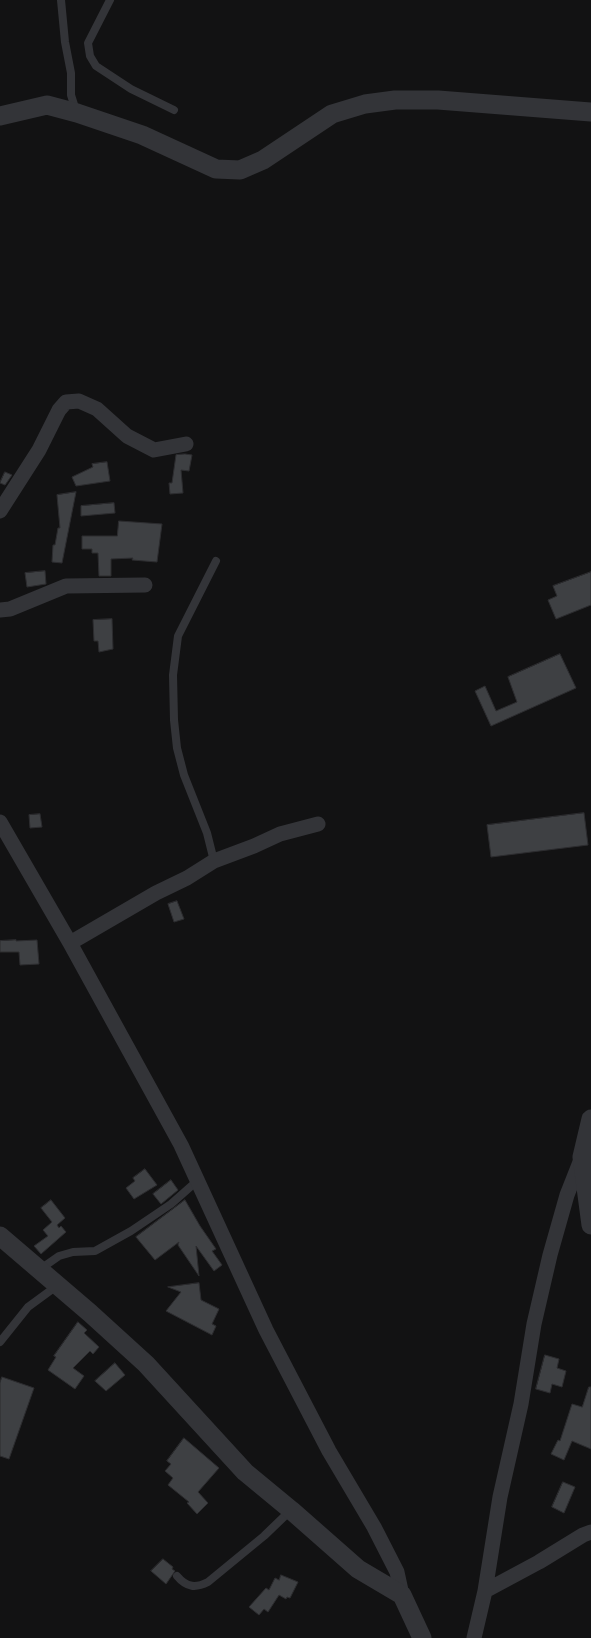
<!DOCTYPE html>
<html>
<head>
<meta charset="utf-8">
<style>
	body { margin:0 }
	canvas { display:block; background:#121213 }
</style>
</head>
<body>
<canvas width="591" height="1638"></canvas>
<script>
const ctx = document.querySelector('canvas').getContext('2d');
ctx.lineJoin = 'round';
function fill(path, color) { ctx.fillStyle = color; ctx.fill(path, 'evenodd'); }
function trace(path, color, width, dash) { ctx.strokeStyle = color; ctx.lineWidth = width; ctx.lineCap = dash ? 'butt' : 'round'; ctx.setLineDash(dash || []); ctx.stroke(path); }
const building = new Path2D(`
	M185,454L192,455L189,471L181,470L183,493L170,494L169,483H172L176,455Z
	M107,462L110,481L76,486L72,477L93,467L92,464Z
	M5,472L12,475L5,485L0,483Z
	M76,492L62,563L52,562L53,545H55L58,528H60L57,495Z
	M114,503L115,513L81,516V506Z
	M119,521L162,524L157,562L132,560L133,558L111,559V576H99L98,553H92V549H82V536H117Z
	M45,571L46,584L27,587L25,573Z
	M591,572V605L556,619L548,600L557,596L553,586Z
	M112,619L113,649L99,652L98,641H94L93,620Z
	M560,654L576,688L491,726L475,691L485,686L496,711L517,702L508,677Z
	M584,813L588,845L491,857L487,825Z
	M40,814L42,827L30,828L29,815Z
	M177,901L184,919L174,922L168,904Z
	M16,940V941L37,940L39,964L20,965L19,952H0V941Z
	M145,1169L157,1185L134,1199L126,1188L135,1181L133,1178Z
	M171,1180L178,1190L161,1204L153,1194Z
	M51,1200L65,1218L57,1225L59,1228L61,1226L66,1232L41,1254L34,1246L48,1236L43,1230L52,1222L41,1208Z
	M185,1200L200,1226L216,1249L212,1251L222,1265L214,1271L196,1246L199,1276L178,1245L179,1242L155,1260L136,1237Z
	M199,1283L201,1300L219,1309L212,1324L216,1326L212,1335L166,1311L181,1292L168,1287Z
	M78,1322L87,1330L84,1333L99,1347L93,1354L90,1351L73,1368L84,1376L75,1389L48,1370L56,1357L54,1356Z
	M545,1355L559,1359L557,1368L566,1371L562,1387L552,1384L550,1393L536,1389Z
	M115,1363L125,1375L106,1391L95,1381Z
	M2,1377L34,1388L9,1459L0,1456V1383Z
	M589,1387H591V1449L572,1441L564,1460L551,1454L558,1440L560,1441L572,1404L582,1407Z
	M184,1438L219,1468L198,1492L208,1503L197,1514L187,1503L189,1502L168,1485L173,1478L165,1471L171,1464L167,1461Z
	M563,1482L575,1487L564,1513L552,1507Z
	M163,1559L173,1567L172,1569L175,1571L166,1584L151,1571Z
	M281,1575L298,1582L290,1598L287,1597L286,1599L279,1595L268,1612L264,1609L259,1615L249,1607L266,1588L269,1590L275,1578L279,1580Z`);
fill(building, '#3e4043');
trace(building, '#2c2c2f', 1);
trace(new Path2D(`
	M61,0L65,42L71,73V95L76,111
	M110,0L88,43L90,56L96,66L131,89L174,110
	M214,861L207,833L184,775L177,748L174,720L173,675L178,636L216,561
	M39,1270L59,1256L73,1252L95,1251L131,1231L171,1204L197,1181
	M0,1342L28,1307L58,1285
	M177,1576C187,1588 196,1588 208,1582L264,1536L291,1510`), '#333438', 8);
trace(new Path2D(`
	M0,511L39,450L59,410L66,402L79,401L97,409L127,436L154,450L186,444
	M0,610L10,609L66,586L145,585
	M0,822L70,943L181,1145L266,1330L329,1451L374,1527L397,1572L402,1595
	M70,943L156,893L187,878L214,861L254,846L280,834L318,824
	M485,1591L539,1562L583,1535L591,1532
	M474,1638L485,1591L500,1497L521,1404L534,1324L550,1255L567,1195L582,1157`), '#333438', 15);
trace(new Path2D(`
	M0,116L47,105L77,113L142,135L216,169L240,170L263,160L332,114L365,104L395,100H438L591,112
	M591,1119L582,1157L591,1225
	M0,1236L90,1313L146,1364L245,1472L291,1510L358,1569L402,1595L422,1638`), '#333438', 19);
</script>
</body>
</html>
